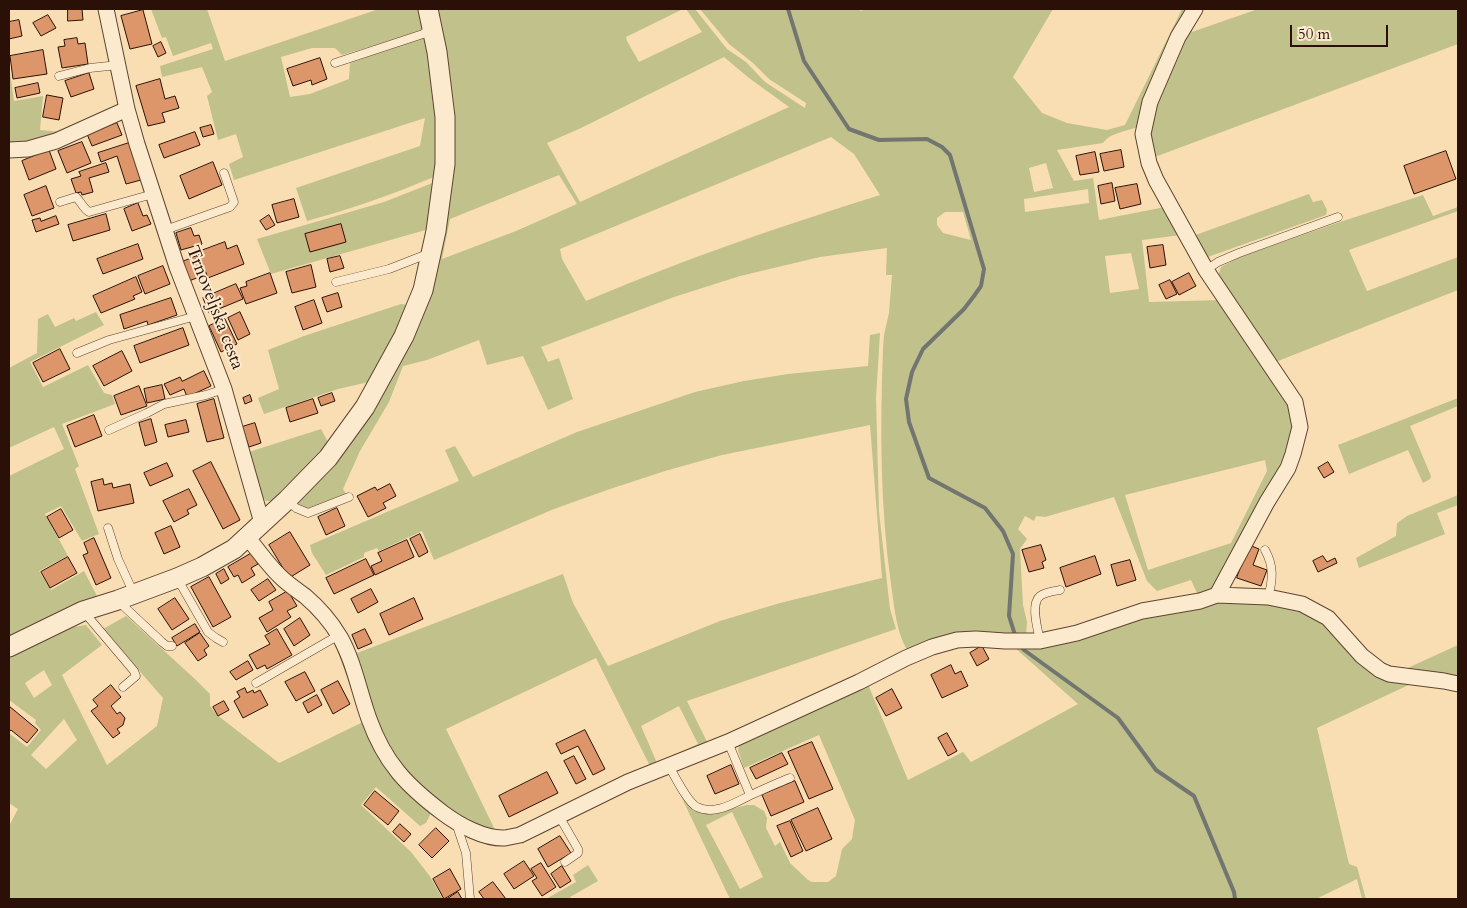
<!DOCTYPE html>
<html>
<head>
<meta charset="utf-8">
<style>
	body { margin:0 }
	#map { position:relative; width:1467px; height:908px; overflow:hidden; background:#f9deb3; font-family:Cardo,serif }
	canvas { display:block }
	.frame { position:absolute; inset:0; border:10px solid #2a1006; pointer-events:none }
	.scale { position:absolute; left:1290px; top:25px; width:98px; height:22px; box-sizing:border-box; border:2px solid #2a1006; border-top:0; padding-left:6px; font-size:15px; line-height:18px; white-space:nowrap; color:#2a1006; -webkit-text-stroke:4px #fbeace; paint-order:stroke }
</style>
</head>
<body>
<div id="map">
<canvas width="1467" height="908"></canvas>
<div class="frame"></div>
<div class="scale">50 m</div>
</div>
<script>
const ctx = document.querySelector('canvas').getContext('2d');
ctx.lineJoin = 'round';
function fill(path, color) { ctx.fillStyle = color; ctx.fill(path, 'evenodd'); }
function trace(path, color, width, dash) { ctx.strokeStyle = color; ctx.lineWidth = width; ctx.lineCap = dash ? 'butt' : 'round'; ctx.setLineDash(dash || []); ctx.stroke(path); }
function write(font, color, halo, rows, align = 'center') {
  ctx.font = font + ' Cardo,serif'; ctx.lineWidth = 4; ctx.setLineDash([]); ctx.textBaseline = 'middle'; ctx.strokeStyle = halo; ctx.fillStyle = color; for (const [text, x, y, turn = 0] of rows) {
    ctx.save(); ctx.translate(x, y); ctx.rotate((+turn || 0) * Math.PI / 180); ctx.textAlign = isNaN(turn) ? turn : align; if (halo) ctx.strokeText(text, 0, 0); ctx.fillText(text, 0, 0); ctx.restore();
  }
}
fill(new Path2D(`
	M151,9H207L225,61L379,9H423L425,28L420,32L342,55L335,48H312L281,57L290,97L310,94L349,79L350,63L421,37L429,39L437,85L436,176C394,194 351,209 307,221L296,188L420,146L425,118L234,180L229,164L243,157L236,134L218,140L207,96L212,92L202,67L162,77L160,66L213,49L211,43L173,56L166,37L162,38Z
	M437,9H683L626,37L627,41L639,62L702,32L686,9H695L727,49L746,62L765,82L805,108L806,103L769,79L753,63L729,44L700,9H857L861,11L865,9H1053L1013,77L1042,113L1067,123L1107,130L1125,125L1182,9H1191L1141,125C1129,132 1112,131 1103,143L1057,150L1074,181L1093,178L1099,220L1165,207L1181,235L1142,240L1149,302L1223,300L1292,406L1293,444L1212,591L1199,597L1191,580L1157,591L1147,581L1114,497L1045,517L1036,516L1034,521L1025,516L1018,529L1027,539L1020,549L1023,605L1027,622L1026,636L907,650C896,631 894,605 891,584C880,506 880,427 883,349L884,335L889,313L892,275H886L887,248L820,257L740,276L674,297L541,347L548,362L559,358L573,399L548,410L523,356L487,365L479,340L427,360L403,366L389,402L360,451L343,489L346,494L307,511L298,506L297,502L311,488L436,264ZM724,57L749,78L789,107L580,202L547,143L581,128ZM831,137L854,154L880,195C781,226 682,260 586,301L562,259L560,249ZM1046,163L1053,188L1034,192L1029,168ZM559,175L577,204L516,231L442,259L450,219ZM1088,189L1089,203L1025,212L1024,199ZM945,212H963L971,240L943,233L937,225V218ZM1131,253L1139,289L1110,293L1105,256ZM1265,460L1267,471L1231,543L1148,570L1125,495Z
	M1199,9H1203L1193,26L1192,32L1258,9H1458V44L1152,158L1150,120Z
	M9,65L14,101L43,96L40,130L62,132L9,147Z
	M435,182L429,229L271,274L257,239L384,202Z
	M1309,194L1313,202L1322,200L1327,210L1326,215L1205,258L1190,237Z
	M1423,195L1433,216L1458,207V211L1349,250L1367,291L1458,257V290L1273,363L1218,281L1219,273L1221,267L1240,257L1334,224Z
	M401,304L408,305L373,381L338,389L264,414L258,398L279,389L268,350L304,336Z
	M96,312L104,325L30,362L43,387L88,365L104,393L112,395L115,404L62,424L79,466L75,469L99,534L82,541L61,506L45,514L68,556L39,571L51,590L84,571L97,596L57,613L9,638V476L64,449L54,427L9,448V368L37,353L38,319L48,314L55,327L74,318L76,321Z
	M880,333L876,398L879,512L890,609L896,629L687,701L709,746L651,768L596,658L446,729L496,832L460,820L434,802L385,747L352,655L563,574L573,603L608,666L720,621L780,603L882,578L870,425L722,455L665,471L610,489L554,509L434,560L422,531L379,551L377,548L364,553V557L326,575L312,553L310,545L459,481L445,450L455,446L473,477L577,432L695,392L744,381L788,374L868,366L870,335ZM679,706L698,744L657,763L641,726Z
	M1458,398V406L1410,426L1431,476L1430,479L1423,483L1408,450L1349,474L1338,445Z
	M321,429L328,442V446L274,501H266L262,496L249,452Z
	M1458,495V505L1437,513L1445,534L1359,568L1356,558L1396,536L1397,523L1407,516Z
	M1223,598L1311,610L1359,659L1417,681L1317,728L1349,864L1357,867L1366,899H1362L1357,879L1316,899H730L679,792L681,791L689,803L718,812L747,805H754L764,811L767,818L766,828L775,846L780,842L790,863L808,880L812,882H828L836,876L842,849L852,839L855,820L819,735L744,768L738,750L740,742L867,682L908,780L963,752L971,762L1078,704L1014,647L1090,631ZM732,812L763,877L740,889L706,825Z
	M126,616L196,680L210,694V706L217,715L279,763L365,721L430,808V815L426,823L420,826L376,787L361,805L411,852L429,875L443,899H9V826L18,809L9,803V735L10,734L27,747L41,730L35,723L36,720L9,700V681L10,680L9,676V658L33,644L67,628L86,625L102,645L62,675L107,765L157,726L163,698L103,629ZM44,670L52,685L34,698L25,683ZM64,719L77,740L46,769L31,755Z
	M1458,645V680L1401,671Z
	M588,865L598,881L570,897L571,899H546L576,882L573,875Z`), '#c0c18b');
trace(new Path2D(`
	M788,9L804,61L849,129L879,140L927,139L942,147L950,155L984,269L981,286L974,296L964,309L923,349L912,372L906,399L909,422L929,478L985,508L1003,531L1013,554L1009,616L1016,638
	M1021,646L1024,650L1118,718L1156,770L1194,796L1234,892L1235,899`), '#727570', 4);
const building = new Path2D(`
	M68,9H82L83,20L68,21Z
	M143,10L152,44L130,49L121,16Z
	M48,15L56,28L41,36L33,23Z
	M19,20L22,36L9,39V22Z
	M77,38L78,44L85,43L88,64L62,68L58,47L65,46L64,40Z
	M161,42L166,53L158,57L153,46Z
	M43,50L47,74L13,79L10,56Z
	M320,58L327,79L312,85L311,80L293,86L287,69Z
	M89,73L94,89L71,97L65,81Z
	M160,79L165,99L175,96L179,108L162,113L165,122L148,126L136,86Z
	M38,83L40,93L17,98L15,88Z
	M47,95L63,98L59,120L43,117Z
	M117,123L122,135L92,146L87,134Z
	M211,125L214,134L203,137L200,128Z
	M195,132L200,145L164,158L159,145Z
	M82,142L91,163L67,173L58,151Z
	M129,143L141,180L126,184L117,156L101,162L98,153Z
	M49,150L56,169L29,180L22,161Z
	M1121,150L1124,167L1104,171L1100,154Z
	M1446,151L1456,179L1414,194L1404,166Z
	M1095,152L1099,172L1080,175L1076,156Z
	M213,162L222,185L189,199L180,176Z
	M106,163L109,172L89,178L93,192L82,195L81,192L76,193L71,179L81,176L79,172Z
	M1112,183L1115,201L1101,204L1098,186Z
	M1137,184L1141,204L1120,209L1115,188Z
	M46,186L54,208L32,216L24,195Z
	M294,199L299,217L277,223L272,205Z
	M138,203L143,216L147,215L151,224L132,231L124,209Z
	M106,214L110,230L73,241L68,225Z
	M269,215L275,225L266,230L260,221Z
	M56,216L59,224L36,232L32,220L40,218L41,221Z
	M341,224L346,242L310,252L305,234Z
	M191,228L194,236L199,235L202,244L181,250L176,233Z
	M225,242L227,249L237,245L244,264L208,278L198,252Z
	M138,244L143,259L103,274L97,259Z
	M1163,245L1166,265L1150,268L1147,247Z
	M197,256L204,275L189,281L182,262Z
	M340,256L344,268L330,272L327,259Z
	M311,265L316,287L292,293L286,272Z
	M163,266L170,284L145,294L138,276Z
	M270,273L277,293L246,304L240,288L247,286L246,282Z
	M1189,273L1196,286L1179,295L1172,282Z
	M136,277L142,292L133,296L135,299L101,313L93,296Z
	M1170,280L1177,294L1166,299L1159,285Z
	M236,284L243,299L209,313L203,298Z
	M338,293L342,307L327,312L322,298Z
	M171,298L177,315L148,325L147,321L124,329L120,315Z
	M314,300L322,323L303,330L295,307Z
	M240,312L250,334L238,340L228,318Z
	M225,319L237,344L221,352L209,326Z
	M183,328L189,345L140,363L134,346Z
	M60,349L70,369L43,382L33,363Z
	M122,351L132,371L104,386L93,366Z
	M204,371L211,386L187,397L184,389L170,395L164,384L180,377L182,381Z
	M162,385L165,399L147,403L144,389Z
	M139,386L147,406L121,415L114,396Z
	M332,393L335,401L321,406L318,398Z
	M250,395L252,401L245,404L243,398Z
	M214,399L224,438L207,442L197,404Z
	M313,399L318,413L290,422L286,408Z
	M94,415L102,436L75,447L67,426Z
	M151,419L157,442L145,446L139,423Z
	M186,420L189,432L168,437L165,425Z
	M255,423L261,443L249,447L242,427Z
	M211,462L240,520L223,529L193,471Z
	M1328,462L1334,472L1324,478L1318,468Z
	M167,463L173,476L150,486L144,473Z
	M103,479L104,485L112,483L113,488L130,484L134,503L98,511L91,482Z
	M390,484L396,496L383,503L386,508L368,517L357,496L375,487L377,490Z
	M189,489L197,505L187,510L189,514L174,522L163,501Z
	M337,508L345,526L326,535L318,517Z
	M61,509L73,530L59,538L47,517Z
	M171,526L180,547L164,554L155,533Z
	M290,532L310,565L289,578L269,545Z
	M420,534L428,552L419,557L410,539Z
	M94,538L111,578L96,585L83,555L88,553L84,543Z
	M407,540L414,557L375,575L371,566L382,561L378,553Z
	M1041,545L1046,560L1042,562L1044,568L1029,572L1022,550Z
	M1249,545L1259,549L1253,565L1267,570L1261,586L1237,578Z
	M252,553L258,564L251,568L255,575L242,583L238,575L234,577L228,567Z
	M1095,556L1101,574L1066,587L1060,568Z
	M1323,556L1327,562L1335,558L1337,563L1318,572L1313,561Z
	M68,557L77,573L50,588L41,572Z
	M366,559L374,575L334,594L326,578Z
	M1130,560L1136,580L1117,586L1111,565Z
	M224,569L229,579L221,584L216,574Z
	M209,577L231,617L213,627L191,587Z
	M268,579L276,590L259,601L251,590Z
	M371,589L378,602L358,613L351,599Z
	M288,591L297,606L287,611L291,617L267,632L259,618L273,610L269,602Z
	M175,598L189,619L172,630L158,609Z
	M414,598L423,619L389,635L380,614Z
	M300,618L310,635L294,646L284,629Z
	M195,624L200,632L177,646L172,638Z
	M277,629L292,655L267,669L265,665L257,669L249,655L270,644L265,636Z
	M365,629L372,643L358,649L352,635Z
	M200,633L209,646L204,650L207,655L198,661L185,643Z
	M982,646L989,659L977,666L970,653Z
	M248,661L253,670L236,680L230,672Z
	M951,665L955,674L961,671L968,686L942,698L931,675Z
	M305,672L315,691L296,701L285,682Z
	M338,681L350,704L333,714L321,690Z
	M111,685L121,697L111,706L117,714L120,712L125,718L123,725L117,729L120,733L113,738L91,711L98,706L93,700Z
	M245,688L247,693L253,690L254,693L260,690L268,705L243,718L234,701L240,697L237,692Z
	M892,689L902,708L886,716L876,698Z
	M317,695L322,705L308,713L303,703Z
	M224,701L229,710L218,716L213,707Z
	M9,706L38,730L27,743L11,730L9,732Z
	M585,730L605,769L593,775L578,746L561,754L556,744Z
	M947,733L957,751L948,756L938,738Z
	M812,742L833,789L809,799L788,752Z
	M782,753L788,764L756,779L750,768Z
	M574,756L586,779L576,784L564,761Z
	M731,765L739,784L715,794L707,776Z
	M547,772L558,793L509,817L499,796Z
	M795,781L804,802L771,816L762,795Z
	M375,791L399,811L388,825L364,805Z
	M818,808L832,839L806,851L791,820Z
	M790,821L803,851L791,857L777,826Z
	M400,824L411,834L404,842L393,832Z
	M436,828L449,841L432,858L419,845Z
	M560,836L571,853L548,867L538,849Z
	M524,861L534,876L514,889L504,874Z
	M541,863L556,887L542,896L532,881L537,878L531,869Z
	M562,866L571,881L560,888L551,874Z
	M450,869L461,889L444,899L433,879Z
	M493,882L506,899H484L479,892Z
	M458,892L462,899H447Z`);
fill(building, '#dd956a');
trace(building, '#2a1006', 1);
const service = new Path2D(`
	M335,63L423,34L431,29
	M59,76L90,68L118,65
	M60,202L76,197C81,202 83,208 89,212L153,194
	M165,230L230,207L234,202L224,173
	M1206,270L1218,262L1239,253L1338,217
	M336,282L389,269L430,253
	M77,353L109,340L196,316
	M109,430L147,413L164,404L206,395L224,389
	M287,500L296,508L308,513L349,497
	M108,528L118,559L134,594
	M1265,550C1274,566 1273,580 1268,597
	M177,578L208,632L216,638L223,642
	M119,602L162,642L167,646H172
	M84,612L134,671L136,676L123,687
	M1040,641C1038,630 1030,604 1040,596C1045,592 1054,591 1060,590
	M256,683L339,635
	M728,742L750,795
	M669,766C674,775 688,803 697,807C715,816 736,802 751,795C764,789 777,783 790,778
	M559,816L578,849V853L565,862
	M456,823L466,853L470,899`);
const minor = new Path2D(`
	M106,9L127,109L137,144L177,267L224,389L262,523
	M1195,9L1178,37L1150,102L1143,134L1149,163L1156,180L1206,270L1295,402L1300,427L1293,454L1288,468L1267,502L1217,595
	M9,150L28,149L56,141L127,109
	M247,537C259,551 270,568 284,580C291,586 298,591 305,596C318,607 331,622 340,637C354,662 359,691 369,719C385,763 406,785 443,813C459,825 484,839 505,838C510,837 515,836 520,835L628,782L728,742L859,682L906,658L932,647L957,640L976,639L1005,641H1040L1077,633L1142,611L1200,601L1217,595L1268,597L1302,604L1328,618L1362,656L1380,670L1389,674L1444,681L1458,684`);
const tertiary = new Path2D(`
	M9,647L83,611L118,600L177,578L202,567L234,549L287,500L328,458L365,407L404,336L423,290L436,231L445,164V117L437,52L428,9`);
trace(service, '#5e4431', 9);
trace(minor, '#5e4431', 17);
trace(tertiary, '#5e4431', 21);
trace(service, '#fbeace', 8);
trace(minor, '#fbeace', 15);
trace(tertiary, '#fbeace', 19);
write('18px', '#2a1006', '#fbeace', [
	["Trnoveljska cesta",214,308,69]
]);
</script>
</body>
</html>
